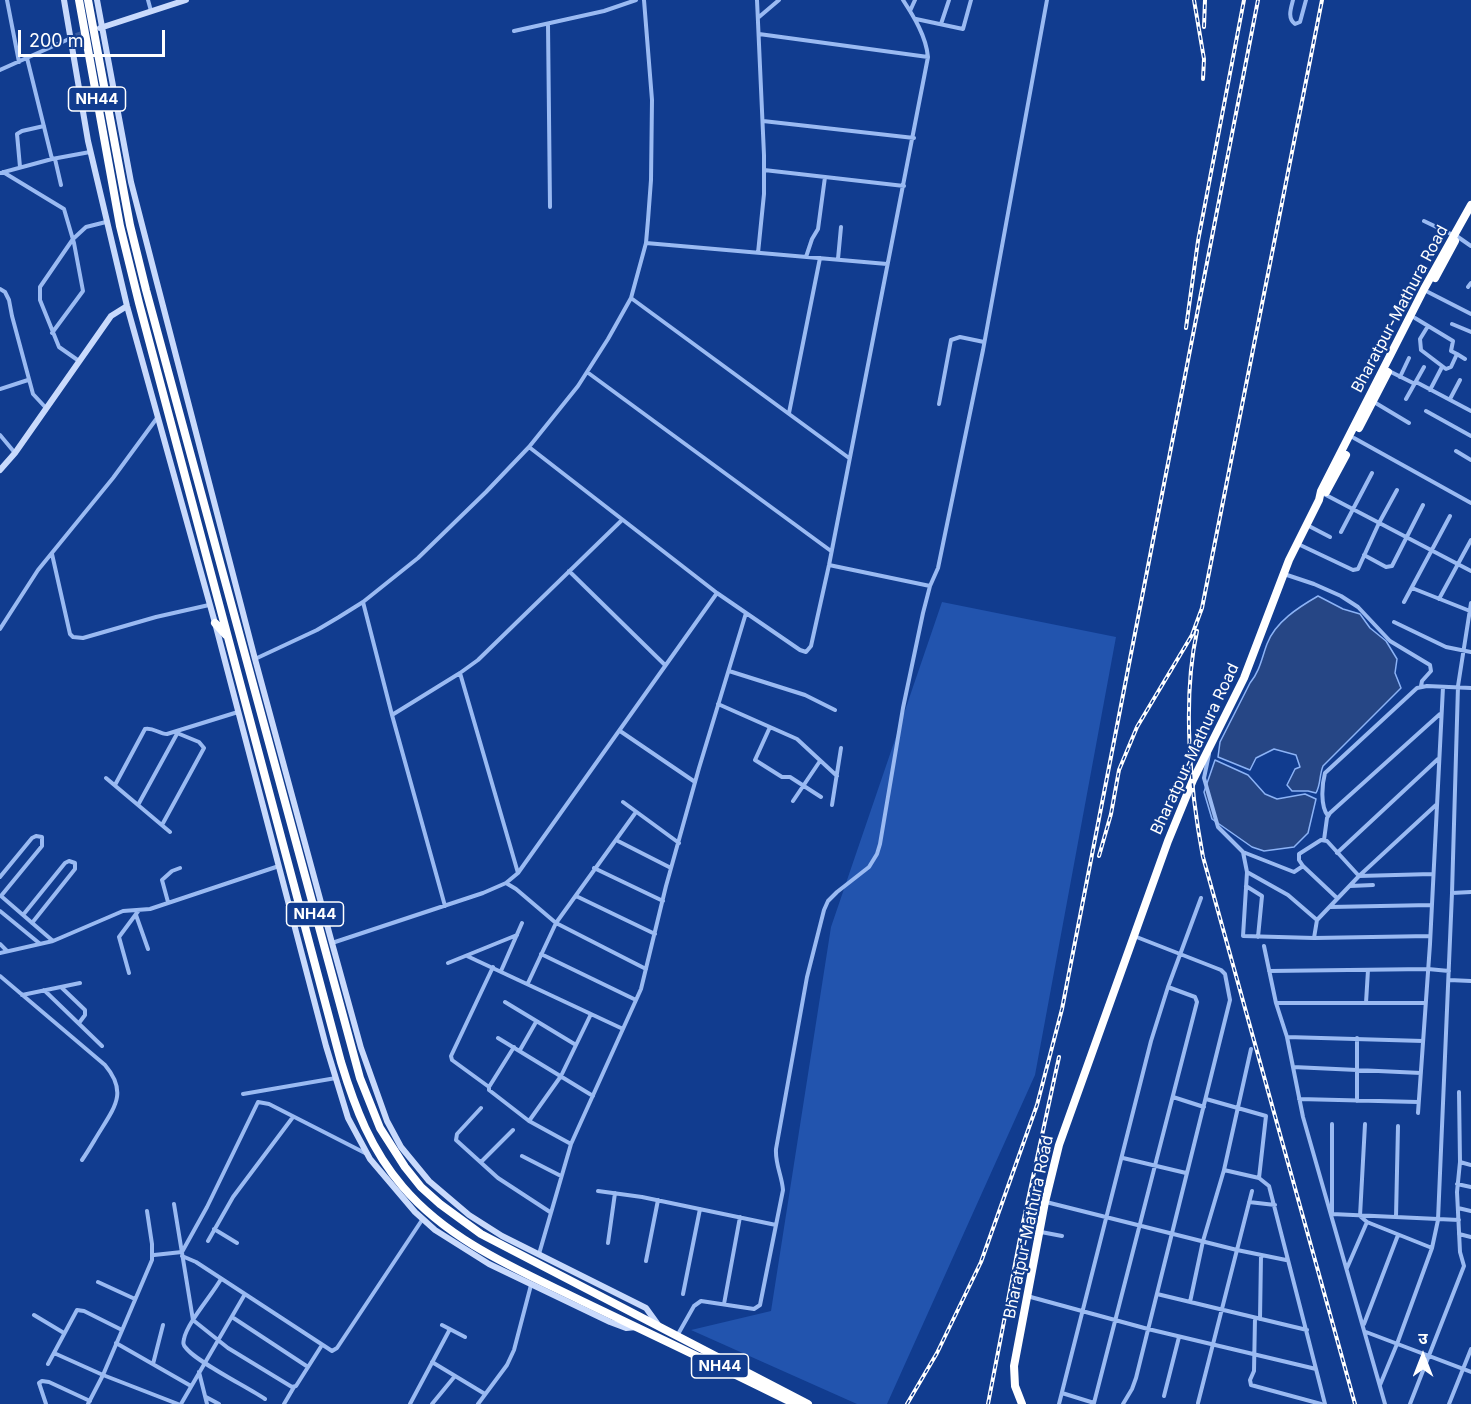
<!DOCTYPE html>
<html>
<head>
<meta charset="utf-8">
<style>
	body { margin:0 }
	#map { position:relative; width:1471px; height:1404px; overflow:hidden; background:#113c8f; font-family:Inter,"Noto Sans Devanagari",sans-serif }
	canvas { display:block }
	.north { position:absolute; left:1393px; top:1326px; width:60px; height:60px; -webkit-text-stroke:4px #113c8f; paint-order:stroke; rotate:0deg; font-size:16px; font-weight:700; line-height:24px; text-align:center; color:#fff }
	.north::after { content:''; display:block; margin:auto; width:21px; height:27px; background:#fff; clip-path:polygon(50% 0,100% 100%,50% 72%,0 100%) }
	.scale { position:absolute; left:18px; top:30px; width:147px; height:27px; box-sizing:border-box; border:3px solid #fff; border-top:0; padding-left:8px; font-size:18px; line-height:21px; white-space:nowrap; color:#fff; -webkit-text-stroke:4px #113c8f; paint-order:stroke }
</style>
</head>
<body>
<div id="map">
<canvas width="1471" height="1404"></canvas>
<div class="north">उ</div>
<div class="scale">200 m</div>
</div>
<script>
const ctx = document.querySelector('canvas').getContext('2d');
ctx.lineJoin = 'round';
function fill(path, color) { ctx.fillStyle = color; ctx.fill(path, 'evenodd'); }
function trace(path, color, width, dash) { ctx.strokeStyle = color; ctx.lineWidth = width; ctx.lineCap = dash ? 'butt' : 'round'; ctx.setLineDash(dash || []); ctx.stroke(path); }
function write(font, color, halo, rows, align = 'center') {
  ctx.font = font + ' Inter,sans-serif'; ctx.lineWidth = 4.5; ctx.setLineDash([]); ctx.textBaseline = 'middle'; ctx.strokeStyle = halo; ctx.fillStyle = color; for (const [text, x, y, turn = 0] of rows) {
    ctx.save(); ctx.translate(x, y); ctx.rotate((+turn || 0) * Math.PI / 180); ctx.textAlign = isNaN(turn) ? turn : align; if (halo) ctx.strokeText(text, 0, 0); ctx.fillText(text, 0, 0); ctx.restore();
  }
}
fill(new Path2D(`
	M942,602L1116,637L1035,1075L887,1404H857L691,1330L771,1311L831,927Z`), '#2254ae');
const water = new Path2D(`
	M1318,596L1343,609L1360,614L1370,628L1386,641L1397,659L1395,673L1401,688L1323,766C1319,776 1321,784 1316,793L1308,791H1292L1287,785L1295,769L1300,767L1296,755L1274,749L1256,758L1250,770L1218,757L1220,742L1250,683C1260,671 1262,657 1267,644C1275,622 1299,607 1318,596Z
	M1215,760L1248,775L1265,794L1277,799L1305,794L1316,799L1308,833L1294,847L1264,851L1252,847L1212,819L1204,792Z`);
fill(water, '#264685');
trace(water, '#8cb3f6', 1.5);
trace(new Path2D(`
	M76,36L88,32`), '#3559a0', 6, [6, 3]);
trace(new Path2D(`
	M7,0L19,62
	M148,0L151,11
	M757,0L764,155V194L758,253
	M1293,0C1291,8 1287,18 1295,24L1300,22L1306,0
	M910,11L915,0
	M759,17L779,0
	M916,19L963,29L971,0
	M548,24L550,207
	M941,24L949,0
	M514,31L604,11L636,0
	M759,34L928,57
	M27,58L52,159
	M0,70L69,39
	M763,121L914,138
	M55,159L61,185
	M20,167L17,134L22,131L44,126
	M764,170L904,186
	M3,172L64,209L74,243L83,291L52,333
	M0,173L52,159L90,152
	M1424,221L1453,235
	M1458,237L1471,246
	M646,243L887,264
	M806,257L812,239L818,229L825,177
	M838,259L841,227
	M1468,287L1471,283
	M0,289L5,292L9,300L12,316L33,394L46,408
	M1428,292L1471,314
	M631,298L849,458
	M1415,318L1453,341L1451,351L1457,354
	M1452,324L1471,332
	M1428,326L1420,339L1421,350L1446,369L1451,367L1457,354L1465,359
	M79,361L59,347L40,300V287L73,239L86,227L106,222
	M1389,371L1413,383H1418L1471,411
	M587,372L831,551
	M1400,377L1409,358
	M0,389L28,380
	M1430,390L1442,367
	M1406,399L1424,367
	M1450,399L1460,380
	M1374,402L1409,423
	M939,404L951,340L960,337L984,342
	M1426,411L1471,436
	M789,413L820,258
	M0,435L15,453
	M1354,438L1471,503
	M529,447L717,593L800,650L806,652L811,646L829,565L928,57C926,36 914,17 903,0
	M1456,451L1471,460
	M1324,494L1471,571
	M1307,525L1330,537
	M1341,532L1372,473
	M1298,544L1353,570L1358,569L1379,523L1397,490
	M52,554L70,634L73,637L83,638L156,617L209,605
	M1364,555L1386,567L1392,566L1423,505
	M829,565L930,586
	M569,571L665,665
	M1284,574L1314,584L1341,596L1358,607L1390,641L1430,665L1431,671L1422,681L1421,686
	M1412,588L1470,611
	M1439,599L1471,540
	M363,602L392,715L445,906
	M1404,602L1450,516
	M1394,622L1446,647L1471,652
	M0,629L38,570L113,478L157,418
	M255,659L317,630L339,617L363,602L418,558L486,492L529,447L578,386L608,339L631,298L646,243L648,220L651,180L652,100L644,0
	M729,671L805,695L835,710
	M460,673L518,873
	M718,704L797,739L837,776
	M392,715L460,673L478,660L622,520
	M770,727L755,760L782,777H790L821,797
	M620,731L695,782
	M1209,754L1204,778L1218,827L1243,852L1294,872L1303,866
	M106,778L170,832
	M115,785L145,729C153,727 159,734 167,734L238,712
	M793,801L820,761
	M623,802L679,843
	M138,805L178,732
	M832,805L841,748
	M1328,816C1320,806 1322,784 1325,773L1417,688L1427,686L1471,688
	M162,825L204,748L199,742L177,733
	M616,840L671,868
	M1324,840L1327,818L1330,813L1440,714
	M1243,852L1247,872L1243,936L1314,938L1430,936
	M1337,853L1438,759
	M594,868L663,901
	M1247,872L1288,895L1317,920
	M0,877L32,838L36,836L42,837V846L1,896
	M506,883L516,889L556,923L646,969
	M1246,886L1262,896L1258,937
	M1350,886L1373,885
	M1452,893L1471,892
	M1,896L53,941
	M576,896L655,934
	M1337,898L1303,866L1299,860V854L1321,840L1327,841L1359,876L1432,874
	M168,902L162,880L172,871L180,868
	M1330,907L1431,905
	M0,911L39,943
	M23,915L65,863L69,861L75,863V869L32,923
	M136,915L148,949
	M1314,938L1317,920L1359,876L1436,805
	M332,943L483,893L506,883L518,873L717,593
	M0,944L7,951
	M1264,946L1276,1003L1287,1037L1303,1117L1385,1404
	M0,953L53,941L123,911L150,909L279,866
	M541,954L636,1000
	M467,956L623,1029
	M448,963L517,935
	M501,971L522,923
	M1269,971L1428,969L1449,971
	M129,973L119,937L139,910
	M0,976L105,1065C126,1090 117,1104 102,1128C95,1139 89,1150 82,1160
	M1449,980L1471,981
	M528,983L556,923L636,812
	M61,987L85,1010V1015L79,1023
	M44,990L102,1046
	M22,995L80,983
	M505,1002L576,1045
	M1276,1003H1425
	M1366,1003L1368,970
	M1287,1037L1423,1041
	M498,1038L593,1096
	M514,1047L489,1087V1090L529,1121L571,1144
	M520,1050L536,1022
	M1293,1067L1421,1073
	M489,1087L452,1060L451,1056L493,967
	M243,1094L336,1078
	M1173,1097L1204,1107
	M1206,1099L1266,1116L1259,1178
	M1299,1099L1418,1102
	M1357,1101V1038
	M481,1108L457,1134L456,1140L498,1178L550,1212
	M1418,1113L1430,944L1443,687
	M529,1121L561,1076L591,1014
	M1332,1124V1214L1459,1220
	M1365,1124L1360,1216L1367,1222L1432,1248L1438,1220L1452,893L1458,686L1471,603
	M522,1156L561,1176
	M1123,1158L1186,1173
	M481,1162L513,1130
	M1460,1162L1471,1165
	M1224,1170L1259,1178L1269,1186L1325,1404
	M1457,1184L1471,1187
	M598,1191L642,1197L776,1225
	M1046,1202L1237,1250L1286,1260
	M1249,1202L1275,1205
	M174,1204L193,1320L228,1348L292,1387L296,1386L322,1345
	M1458,1208L1471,1211
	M1396,1217L1398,1126
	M214,1229L237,1243
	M1041,1232L1062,1236
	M1459,1234L1471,1237
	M208,1241L233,1197L293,1117
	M608,1243L615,1193
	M539,1254L571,1144L641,989L666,886L699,768L746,613
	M154,1255L182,1252L207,1207L258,1102L269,1104L365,1153
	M182,1256L196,1262L332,1351L337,1348L422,1220
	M646,1261L658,1200
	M1347,1268L1367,1222
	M221,1279C212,1295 187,1323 184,1339C183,1343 183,1345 186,1348C195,1361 249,1388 265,1399
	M98,1282L135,1299
	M683,1294L700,1209
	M1157,1294L1307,1330
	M1027,1296L1148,1329L1316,1369
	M1190,1302L1203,1241L1224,1170L1251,1049
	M724,1304L740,1217
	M34,1315L64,1333
	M232,1317L308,1367
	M1255,1318L1254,1371L1250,1380L1251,1385L1321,1404
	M1260,1319L1261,1256
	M1364,1324L1398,1235
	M442,1325L465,1337
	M1366,1332L1471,1372
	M677,1336L694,1306L701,1301L754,1309L760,1305L783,1190C782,1176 775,1164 776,1149L807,977L824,910L828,901L837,892L869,867L877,854L880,844L903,708L923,613L930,586L938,568L983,350L1047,0
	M116,1343L191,1386
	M54,1353L103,1375L178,1404
	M432,1362L485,1394
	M48,1364L77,1310L84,1311L122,1330
	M153,1364L163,1325
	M199,1372L207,1404
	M1380,1385L1397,1344L1432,1248
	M1062,1393L1094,1403L1197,1002L1195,997L1168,987
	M1164,1396L1179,1337
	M206,1397L219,1404
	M1198,1403L1252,1191
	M46,1404L39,1383L42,1381L49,1382L90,1401
	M88,1404L103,1375L152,1260V1244L147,1211
	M181,1404L245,1294
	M284,1404L294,1387
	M410,1404L450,1329
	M432,1404L455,1376
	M478,1404L507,1365L514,1350L531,1285
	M1059,1404L1151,1041L1168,987L1201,898
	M1123,1404L1132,1389L1136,1378L1230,1000L1225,974L1221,970L1134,936
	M1410,1404L1464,1266L1460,1252L1457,1192L1460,1162L1459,1092
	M1449,1404L1471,1349`), '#9abaf2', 4);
trace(new Path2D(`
	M64,0L88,141L127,306L215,623L326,1046L348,1118L370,1159L415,1212L435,1230L489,1264L610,1322L626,1328L637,1327
	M97,0L131,182L156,279L255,659L332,943L361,1048L387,1121L401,1147L429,1181L469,1215L502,1236L646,1308L659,1326
	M100,28L186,0
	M0,470L15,453L111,316L127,306`), '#c9dafc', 6);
trace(new Path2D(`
	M79,0L120,226L139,303L341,1062C355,1108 371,1150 403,1187C450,1242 519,1270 582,1301C653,1335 725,1369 795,1404
	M88,0L130,225L146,290L360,1078L380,1128L405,1167L421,1187L440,1204L481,1234L808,1404
	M1435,278L1455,241
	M1359,428L1388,372
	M1326,492L1346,455
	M215,623L226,635
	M1022,1404L1015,1386L1014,1366L1045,1202L1059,1145L1168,841L1193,780L1244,678L1289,560L1319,500L1321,491L1424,289L1471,205`), '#fff', 8);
const rail = new Path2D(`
	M1194,0L1204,59L1203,79
	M1204,27L1205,0
	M1186,328L1198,241L1244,0
	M1197,631C1182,700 1190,789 1203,857L1355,1404
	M1099,856L1111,814L1119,770L1137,727L1192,635L1202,608L1322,0
	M907,1404L937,1353L981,1262L1037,1105L1062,1009L1258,0
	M988,1404L1023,1223L1059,1057`);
trace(rail, '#fff', 4);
trace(rail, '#113c8f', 1.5, [4.5]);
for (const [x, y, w] of [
	[97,99,57],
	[315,914,57],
	[720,1366,57]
]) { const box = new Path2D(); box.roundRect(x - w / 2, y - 12, w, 24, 4.5); ctx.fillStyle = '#113c8f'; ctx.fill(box); trace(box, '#fff', 1.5); }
write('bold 15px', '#fff', null, [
	["NH44",97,99],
	["NH44",315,914],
	["NH44",720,1366]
]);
write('16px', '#fff', '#113c8f', [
	["Bharatpur-Mathura Road",1400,309,-62],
	["Bharatpur-Mathura Road",1195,749,-65],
	["Bharatpur-Mathura Road",1029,1227,-78]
]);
</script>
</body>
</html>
